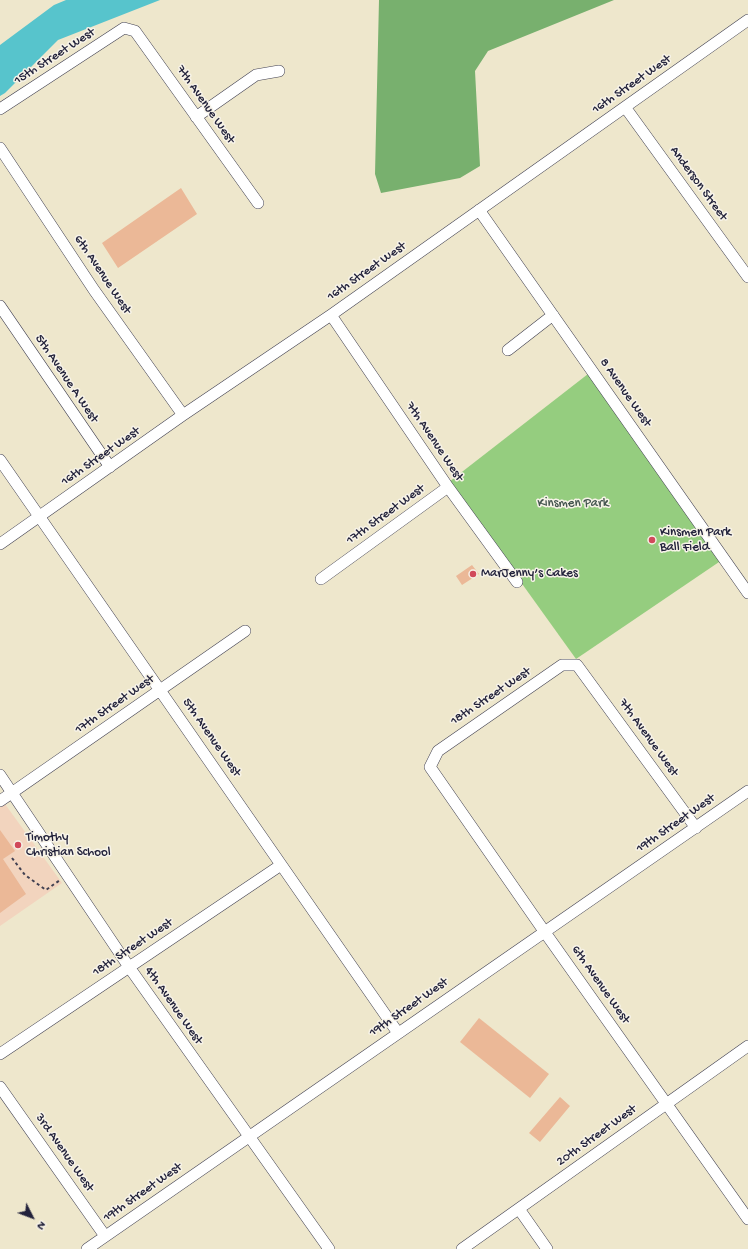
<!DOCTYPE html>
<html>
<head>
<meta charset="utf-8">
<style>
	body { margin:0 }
	#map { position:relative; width:748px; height:1249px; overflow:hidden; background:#eee7cc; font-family:"Gochi Hand",sans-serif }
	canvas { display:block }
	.north { position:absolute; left:12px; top:1197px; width:40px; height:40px; -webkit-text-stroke:3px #f7f3e8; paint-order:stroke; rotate:132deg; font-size:11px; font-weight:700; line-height:16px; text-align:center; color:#22223b }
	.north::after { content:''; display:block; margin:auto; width:14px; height:18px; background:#22223b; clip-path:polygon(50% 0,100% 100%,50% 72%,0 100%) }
</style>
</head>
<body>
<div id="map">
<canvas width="748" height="1249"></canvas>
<div class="north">N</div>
</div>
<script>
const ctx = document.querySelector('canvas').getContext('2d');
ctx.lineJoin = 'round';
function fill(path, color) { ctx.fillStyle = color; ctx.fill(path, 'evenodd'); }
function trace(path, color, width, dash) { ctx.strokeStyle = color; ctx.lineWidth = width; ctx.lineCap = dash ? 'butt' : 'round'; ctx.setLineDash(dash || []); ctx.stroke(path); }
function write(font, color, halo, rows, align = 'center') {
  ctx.font = font + ' "Gochi Hand",sans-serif'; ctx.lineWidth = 3; ctx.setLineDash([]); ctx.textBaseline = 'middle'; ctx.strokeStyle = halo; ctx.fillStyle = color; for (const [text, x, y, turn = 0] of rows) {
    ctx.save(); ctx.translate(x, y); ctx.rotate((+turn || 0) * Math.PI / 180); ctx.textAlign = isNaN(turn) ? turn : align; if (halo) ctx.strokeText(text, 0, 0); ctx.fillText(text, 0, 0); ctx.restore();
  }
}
fill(new Path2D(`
	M5,804L62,883L0,926V807Z`), '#f2d4be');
fill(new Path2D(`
	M588,374L722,560L576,659L449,482Z`), '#95cd7f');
fill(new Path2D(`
	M379,0H614L488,51L475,71L480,166L460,178L381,193L375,174Z`), '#78b06e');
fill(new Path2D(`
	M66,0H160L58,40L5,93L0,96V45L54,5Z`), '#57c4cc');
fill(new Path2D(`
	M181,188L197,214L118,268L102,243Z
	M472,565L479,574L462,585L456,576Z
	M0,830L15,851L3,859L26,894L0,913Z
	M479,1018L549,1074L530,1098L460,1042Z
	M560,1097L570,1106L540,1142L529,1133Z`), '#ebb897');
const minor = new Path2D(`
	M625,107L748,277
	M0,109L124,28L135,31L258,203
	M196,117L256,75L279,71
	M0,148L94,290L183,415
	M479,210L748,593
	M0,306L110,467
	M331,315L448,487L517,582
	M508,350L553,315
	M0,460L398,1033
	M0,544L183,415L331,315L748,20
	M321,579L448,487
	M0,775L129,967L329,1249
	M0,801L245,631
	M696,828L577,665H562L438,751L430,767L544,931L748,1219
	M0,1054L281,865
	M0,1087L105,1236
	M519,1209L547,1249
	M87,1249L748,791
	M462,1249L748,1046`);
trace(minor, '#414051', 12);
trace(new Path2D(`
	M12,858L25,875L46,890L60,880`), '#414051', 2, [3, 3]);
trace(minor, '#fff', 11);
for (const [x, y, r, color] of [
	[652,540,4,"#d1495b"],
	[473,574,4,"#d1495b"],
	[18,845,4,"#d1495b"]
]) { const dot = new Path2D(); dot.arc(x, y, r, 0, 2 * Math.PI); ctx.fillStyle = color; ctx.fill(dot); trace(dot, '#f7f3e8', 1.5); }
write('13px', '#22223b', '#f7f3e8', [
	["15th Street West",55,57,-33],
	["16th Street West",632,85,-35],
	["7th Avenue West",205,105,55],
	["Anderson Street",698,184,54],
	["16th Street West",367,272,-35],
	["6th Avenue West",102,275,56],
	["5th Avenue A West",66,379,56],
	["8 Avenue West",625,393,55],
	["7th Avenue West",434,442,56],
	["16th Street West",101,457,-35],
	["17th Street West",386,515,-36],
	["18th Street West",491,697,-34],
	["17th Street West",115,705,-35],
	["5th Avenue West",211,738,55],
	["7th Avenue West",648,738,54],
	["19th Street West",676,824,-35],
	["18th Street West",133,948,-34],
	["6th Avenue West",600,985,55],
	["4th Avenue West",173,1006,55],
	["19th Street West",409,1008,-35],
	["20th Street West",597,1136,-36],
	["3rd Avenue West",64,1153,55],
	["19th Street West",143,1193,-35]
]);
write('13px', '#44554f', '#f7f3e8', [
	["Kinsmen Park",573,504]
]);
write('13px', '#22223b', '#f7f3e8', [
	["Kinsmen Park",660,533],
	["Ball Field",660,548],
	["MarJenny’s Cakes",481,574],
	["Timothy",26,838],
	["Christian School",26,853]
], 'left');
</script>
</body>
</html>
